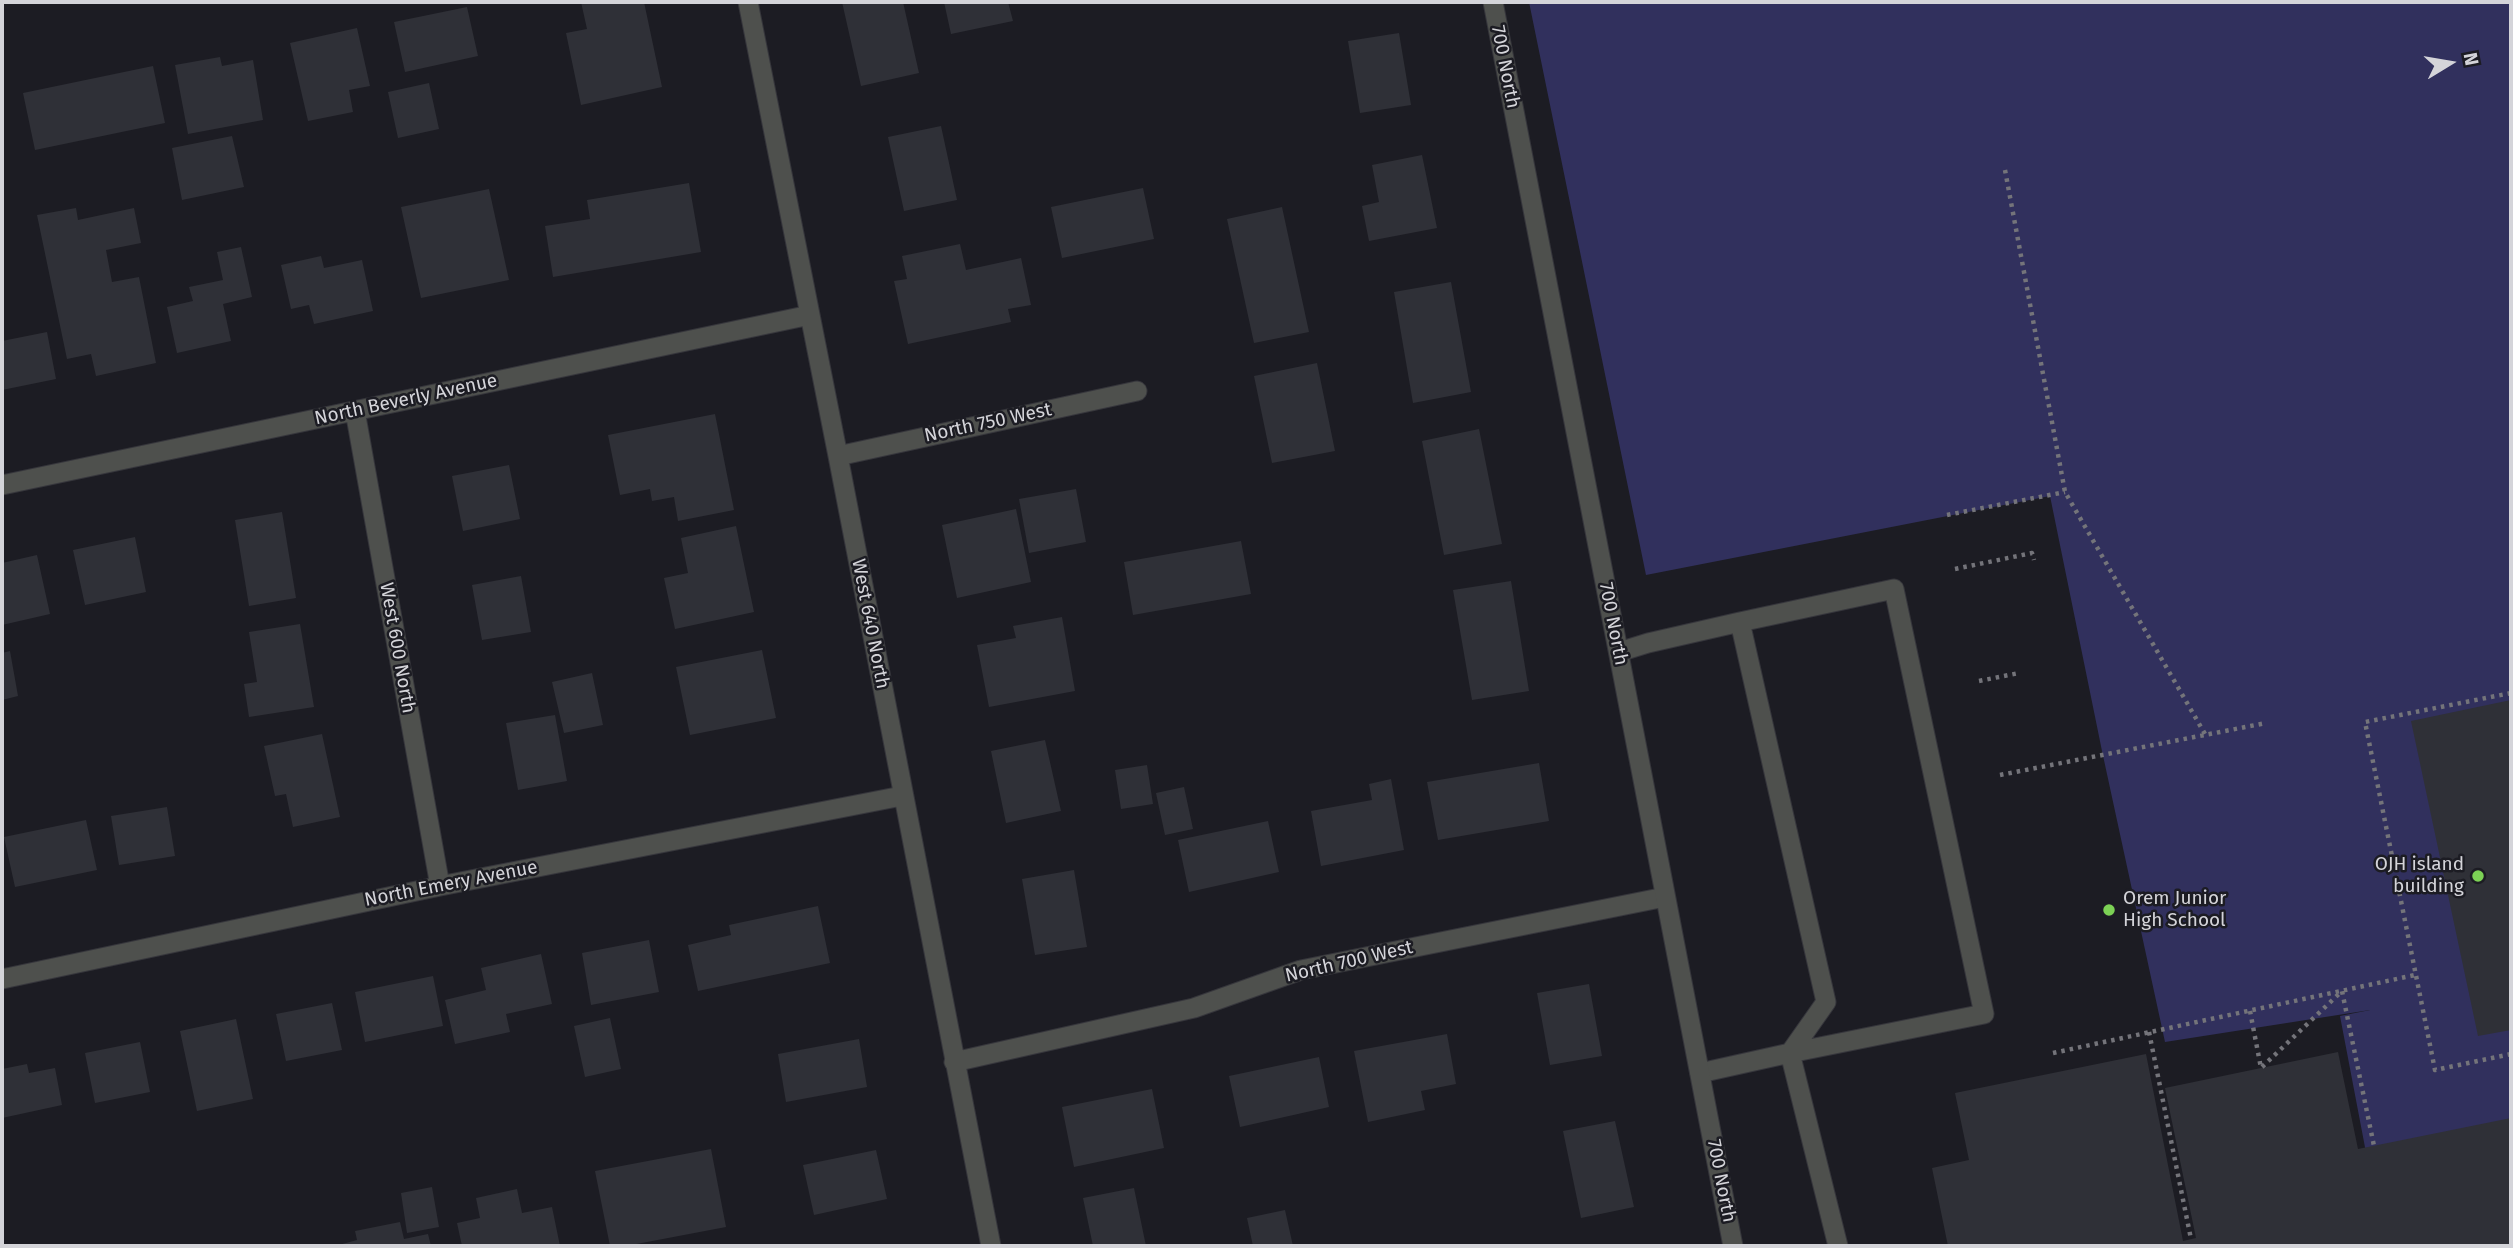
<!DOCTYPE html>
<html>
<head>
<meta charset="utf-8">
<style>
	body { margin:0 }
	#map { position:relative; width:2513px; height:1248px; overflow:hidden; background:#1c1c23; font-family:"Fira Sans",sans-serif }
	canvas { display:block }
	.frame { position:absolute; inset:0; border:4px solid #d4d4d9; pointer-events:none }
	.north { position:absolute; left:2415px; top:28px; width:70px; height:70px; -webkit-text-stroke:5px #1c1c23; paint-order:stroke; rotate:79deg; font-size:19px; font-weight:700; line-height:28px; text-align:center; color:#d4d4d9 }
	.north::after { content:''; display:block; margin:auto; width:24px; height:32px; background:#d4d4d9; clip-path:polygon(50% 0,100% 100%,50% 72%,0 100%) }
</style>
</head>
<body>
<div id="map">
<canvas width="2513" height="1248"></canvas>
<div class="frame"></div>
<div class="north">N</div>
</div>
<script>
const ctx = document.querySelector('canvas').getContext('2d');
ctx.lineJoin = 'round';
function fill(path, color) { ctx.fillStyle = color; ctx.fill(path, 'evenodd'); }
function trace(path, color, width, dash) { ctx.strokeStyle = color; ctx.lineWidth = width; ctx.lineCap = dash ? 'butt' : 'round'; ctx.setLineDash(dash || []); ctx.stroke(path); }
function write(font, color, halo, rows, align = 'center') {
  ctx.font = font + ' "Fira Sans",sans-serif'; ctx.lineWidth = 5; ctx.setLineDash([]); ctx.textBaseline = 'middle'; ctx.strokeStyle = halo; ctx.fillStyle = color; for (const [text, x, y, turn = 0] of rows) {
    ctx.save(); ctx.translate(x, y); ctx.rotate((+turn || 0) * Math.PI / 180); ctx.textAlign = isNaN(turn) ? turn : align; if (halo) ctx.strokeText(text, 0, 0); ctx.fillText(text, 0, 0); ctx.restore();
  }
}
fill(new Path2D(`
	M1529,2H2511V1128L2368,1163L2340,1016L2370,1010L2165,1042L2102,751L2050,496L1646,575Z`), '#31305d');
fill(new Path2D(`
	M581,2H644L662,87L581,105L566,33L587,29Z
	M842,2H903L919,73L861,86Z
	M944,2H1008L1013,21L951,34Z
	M467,7L478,56L405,72L394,22Z
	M357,28L370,86L349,90L353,112L308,121L290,43Z
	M1399,33L1411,105L1360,113L1348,41Z
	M220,57L222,66L253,60L263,120L188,134L175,65Z
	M153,66L165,123L35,150L23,93Z
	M429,83L439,129L398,138L388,92Z
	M941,126L957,200L904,211L888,137Z
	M232,136L244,187L182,200L172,148Z
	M1422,155L1437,228L1369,241L1362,206L1379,202L1372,165Z
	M689,183L701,252L553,277L545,226L590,219L587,200Z
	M1143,188L1154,239L1062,258L1051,207Z
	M489,189L509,280L421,298L401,207Z
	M1282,207L1309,332L1254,343L1227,219Z
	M76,208L78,220L134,208L141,243L106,250L112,282L139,277L156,363L96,376L91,354L67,359L37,215Z
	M960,244L966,270L1021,258L1031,305L1008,309L1011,322L908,344L894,281L907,279L902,256Z
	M241,247L252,297L223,304L231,341L177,353L167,307L193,301L189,287L223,280L217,252Z
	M321,256L324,268L362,260L373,311L314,324L309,305L291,309L281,265Z
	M1451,282L1471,392L1413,403L1394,292Z
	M47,332L56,379L2,390V341Z
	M1317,363L1335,451L1272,463L1254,376Z
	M715,414L734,510L678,521L674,497L652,501L650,489L620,495L608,435Z
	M1479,429L1502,544L1444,555L1422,441Z
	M509,465L520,519L463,531L452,476Z
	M1076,489L1086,542L1029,553L1019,499Z
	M1016,509L1031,582L957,598L942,525Z
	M282,512L296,598L249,606L235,520Z
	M736,526L754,612L675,629L664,578L688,573L681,538Z
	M135,537L146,592L85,605L73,550Z
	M1241,541L1251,594L1133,615L1124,562Z
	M37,555L50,614L2,625V563Z
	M521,576L531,632L482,640L472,585Z
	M1511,581L1529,691L1472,700L1453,590Z
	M1062,617L1075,691L989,707L977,645L1016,638L1013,626Z
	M300,624L314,707L249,717L244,684L257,682L249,632Z
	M762,650L776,718L690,735L676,667Z
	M10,651L18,696L2,700V653Z
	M592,673L603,725L564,733L552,682Z
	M2511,700V1030L2478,1036L2411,721Z
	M555,715L567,781L518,790L506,723Z
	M322,734L340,817L293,827L286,794L275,796L264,746Z
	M1045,740L1061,811L1006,823L991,751Z
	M1539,763L1549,821L1438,840L1427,782Z
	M1147,765L1153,804L1121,809L1115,770Z
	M1391,779L1404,850L1321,866L1311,811L1372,800L1369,784Z
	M1184,787L1193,829L1165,835L1156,793Z
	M167,807L175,856L119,865L111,816Z
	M86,820L97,870L15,887L4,837Z
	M1268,821L1279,872L1189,892L1178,840Z
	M1074,870L1087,947L1035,955L1022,879Z
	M818,906L830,963L698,991L688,945L731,935L729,925Z
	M649,940L659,992L591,1005L582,953Z
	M541,954L552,1004L506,1014L510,1032L455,1044L445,1000L486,990L481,968Z
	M433,976L443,1026L365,1042L355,992Z
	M1589,984L1602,1056L1550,1065L1537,993Z
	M332,1003L342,1050L286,1061L276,1014Z
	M610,1018L621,1069L585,1077L574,1026Z
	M236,1019L253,1099L197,1111L180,1031Z
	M1447,1034L1456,1084L1421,1091L1425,1110L1368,1122L1354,1051Z
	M859,1039L867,1087L786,1102L778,1054Z
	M140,1042L150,1092L95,1103L85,1053Z
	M2338,1052L2358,1149L2511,1118V1246H1948L1932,1168L1969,1160L1955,1093L2146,1054L2183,1241L2196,1238L2165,1088Z
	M1319,1057L1329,1107L1240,1127L1229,1076Z
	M27,1064L29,1073L55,1068L62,1105L2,1118V1069Z
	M1152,1089L1164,1148L1074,1167L1062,1107Z
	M1615,1121L1634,1207L1581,1218L1563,1131Z
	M711,1149L726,1227L626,1246H610L595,1171Z
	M876,1150L887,1199L814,1215L803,1165Z
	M432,1187L439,1227L407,1233L401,1193Z
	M1134,1188L1146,1246H1093L1083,1198Z
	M517,1189L522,1213L552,1207L560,1246H462L457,1223L480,1218L476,1198Z
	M1285,1210L1293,1246H1253L1247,1218Z
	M400,1222L404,1239L428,1234L431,1246H335L357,1240L355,1231Z`), '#2f3037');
const service = new Path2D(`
	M1740,622L1894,589L1984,1014L1790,1053
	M1619,652L1648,643L1740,622L1826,1002L1790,1053
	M1700,1073L1790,1053L1838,1246`);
const minor = new Path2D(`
	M748,2L838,456L991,1246
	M355,411L440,886
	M838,456L1137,391
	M2,485L810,315
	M2,979L440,886L902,796
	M954,1062L1194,1008L1301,970L1665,897`);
const tertiary = new Path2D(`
	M1493,2L1733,1246`);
trace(service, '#36363c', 21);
trace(minor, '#36363c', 21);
trace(tertiary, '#36363c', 21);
trace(new Path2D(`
	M2005,170L2065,492L2205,734
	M1947,515L2065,492
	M1955,569L2032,553L2034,560
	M1979,681L2019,673
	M2511,693L2365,722L2435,1070L2511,1054
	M2000,775L2266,723
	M2250,1011L2261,1068L2342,991L2374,1146
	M2149,1032L2191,1239
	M2053,1053L2415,975`), '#74747a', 4.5, [3.5, 5]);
trace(service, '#4e504d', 19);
trace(minor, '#4e504d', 19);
trace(tertiary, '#4e504d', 19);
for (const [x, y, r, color] of [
	[2478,876,7,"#7cd155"],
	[2109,910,7,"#7cd155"]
]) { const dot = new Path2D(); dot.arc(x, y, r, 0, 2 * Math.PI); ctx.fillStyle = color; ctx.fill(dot); trace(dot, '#1c1c23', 2.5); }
write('19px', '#d4d4d9', '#1c1c23', [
	["700 North",1505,67,79],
	["North Beverly Avenue",406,400,-12],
	["North 750 West",988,423,-12],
	["West 640 North",870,624,79],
	["700 North",1613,624,79],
	["West 600 North",397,648,80],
	["North Emery Avenue",451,884,-11],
	["North 700 West",1349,962,-13],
	["700 North",1721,1181,79]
]);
write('19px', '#d4d4d9', '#1c1c23', [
	["OJH island",2464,865],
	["building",2464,887],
	["Orem Junior",2123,899,"left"],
	["High School",2123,921,"left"]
], 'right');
</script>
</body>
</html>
